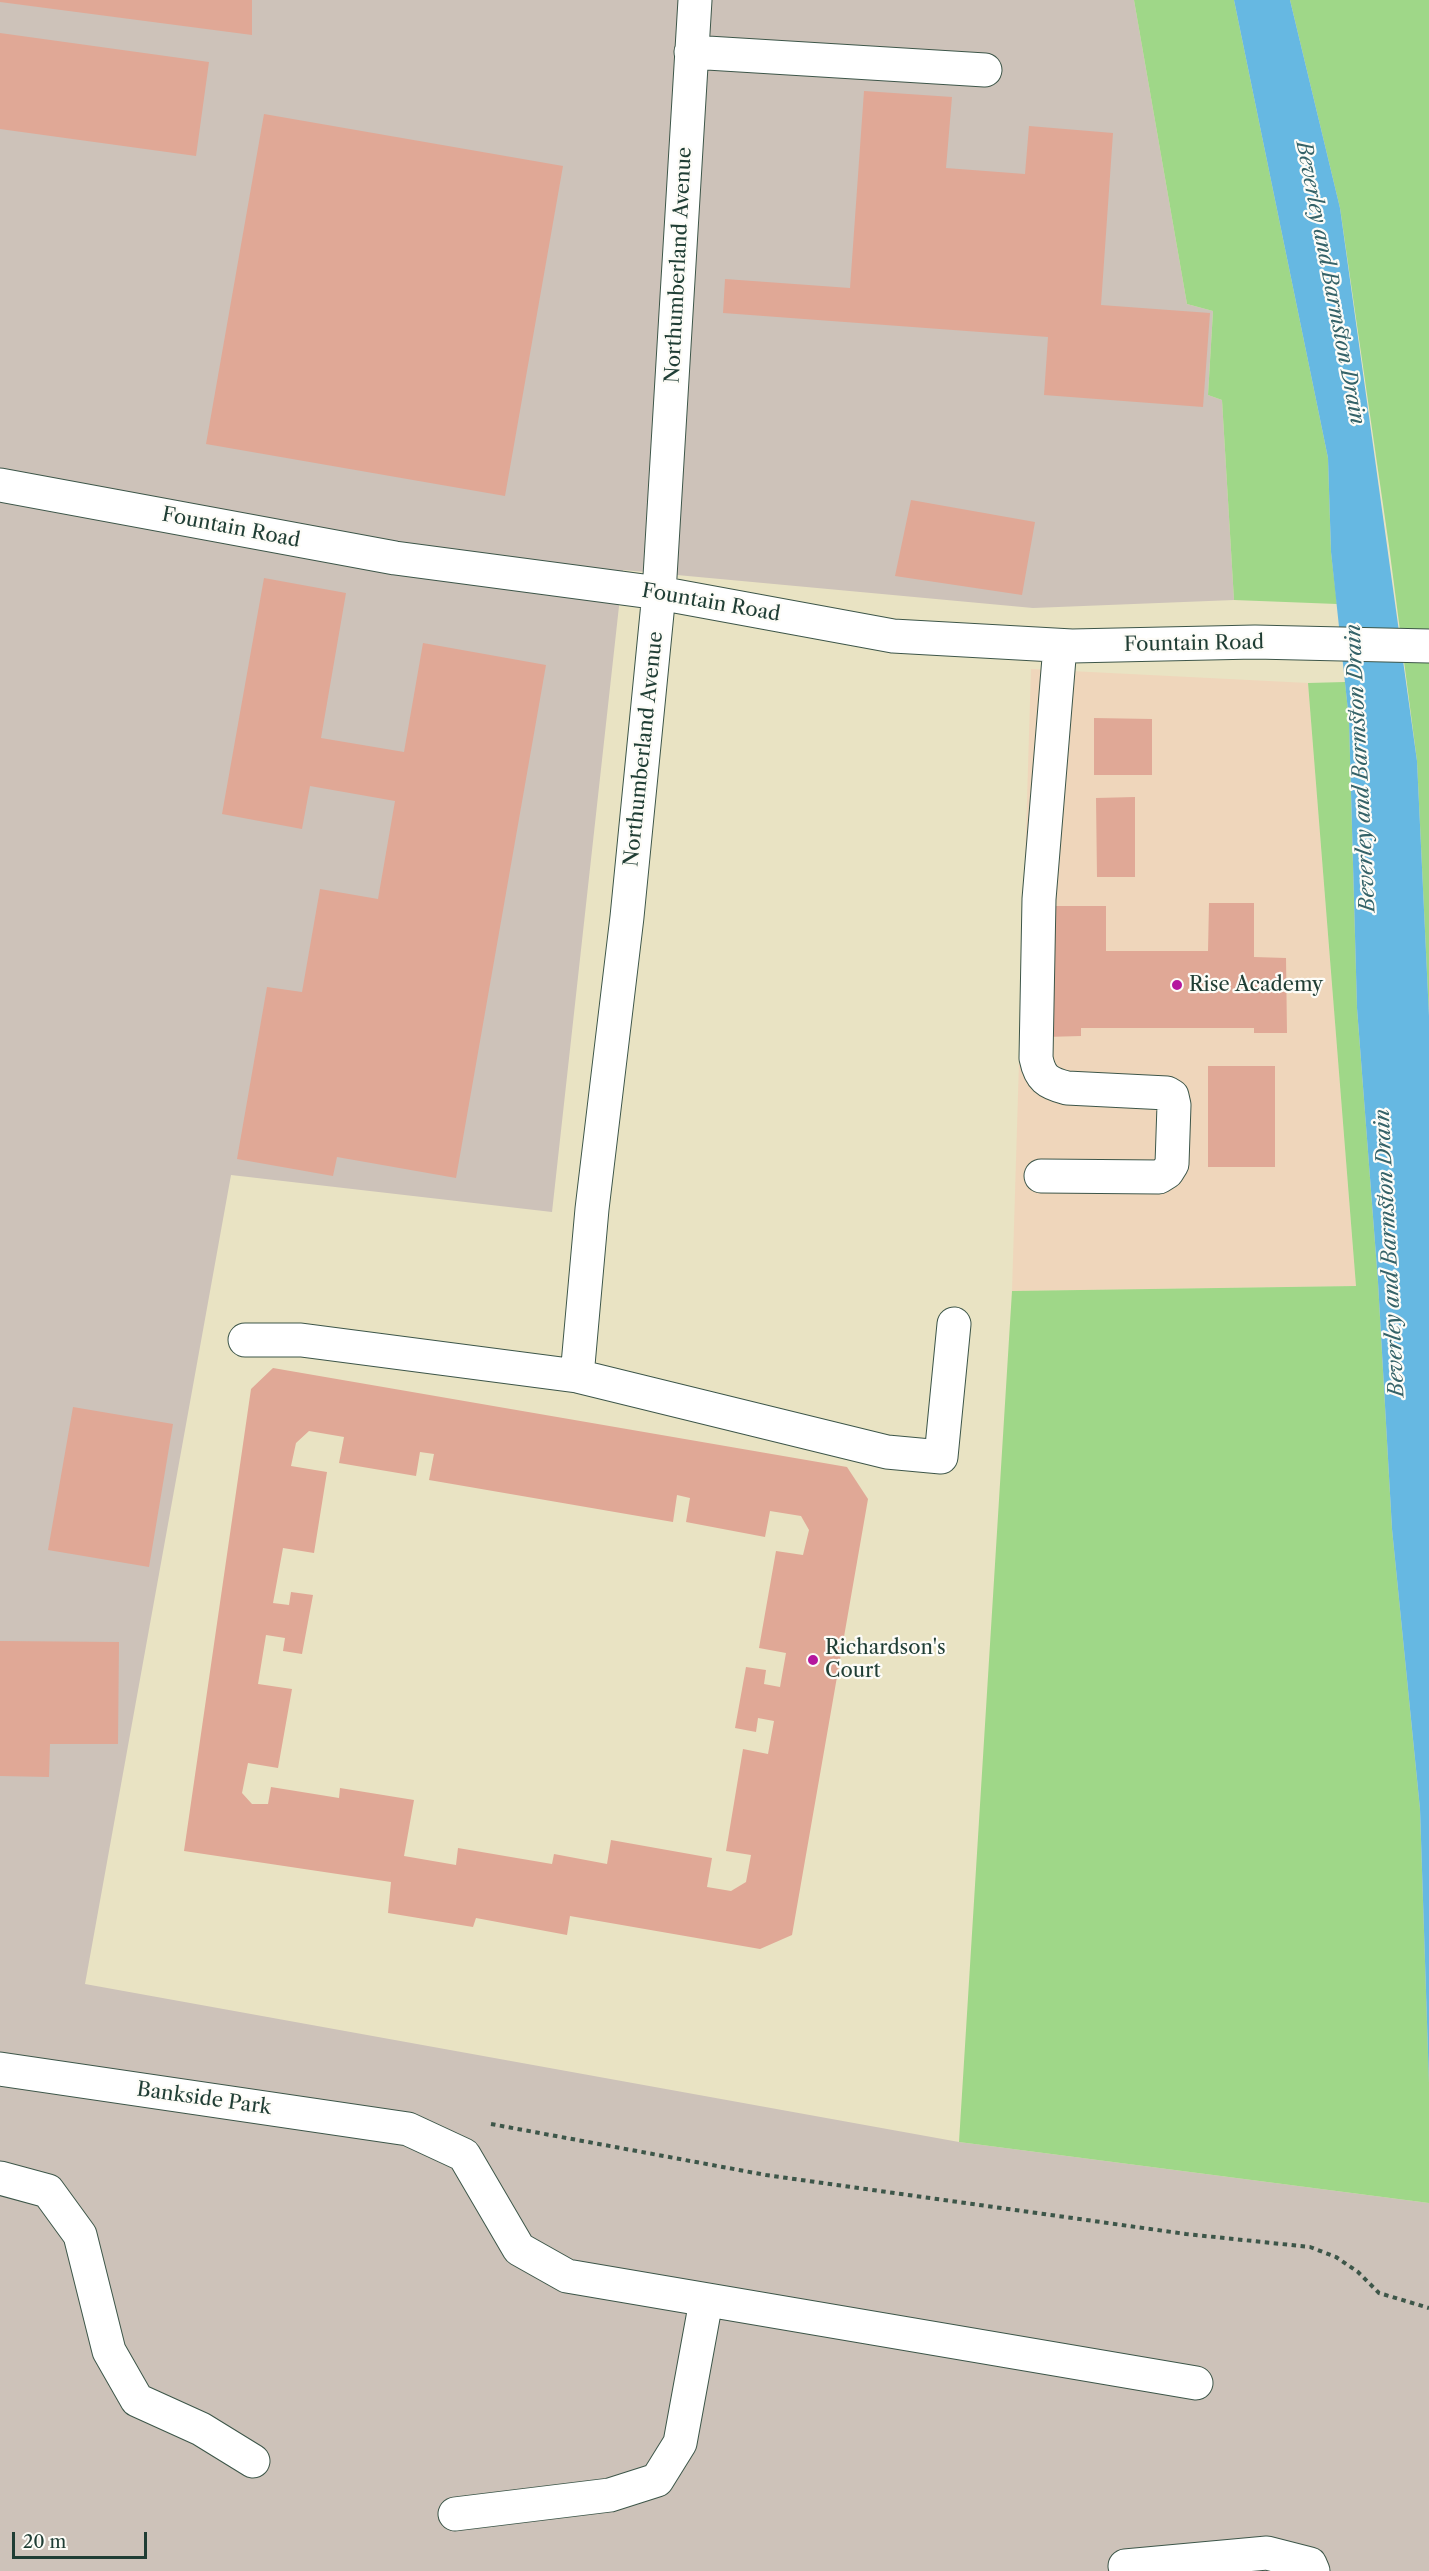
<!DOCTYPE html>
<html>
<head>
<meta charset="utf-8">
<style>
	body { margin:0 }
	#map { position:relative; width:1429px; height:2571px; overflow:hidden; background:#e9e3c3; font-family:"Libre Caslon Text",serif }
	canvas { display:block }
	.scale { position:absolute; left:12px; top:2532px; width:135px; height:27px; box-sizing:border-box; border:3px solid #1f3d34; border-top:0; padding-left:8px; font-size:18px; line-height:21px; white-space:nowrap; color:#1f3d34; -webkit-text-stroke:4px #fdfcf7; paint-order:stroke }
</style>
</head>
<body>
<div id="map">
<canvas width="1429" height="2571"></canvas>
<div class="scale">20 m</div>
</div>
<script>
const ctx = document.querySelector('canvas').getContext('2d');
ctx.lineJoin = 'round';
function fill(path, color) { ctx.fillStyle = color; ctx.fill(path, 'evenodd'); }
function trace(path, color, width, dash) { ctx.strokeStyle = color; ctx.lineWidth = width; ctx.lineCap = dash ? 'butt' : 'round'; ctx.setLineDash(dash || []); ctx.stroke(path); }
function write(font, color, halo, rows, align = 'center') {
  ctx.font = font + ' "Libre Caslon Text",serif'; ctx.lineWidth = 4.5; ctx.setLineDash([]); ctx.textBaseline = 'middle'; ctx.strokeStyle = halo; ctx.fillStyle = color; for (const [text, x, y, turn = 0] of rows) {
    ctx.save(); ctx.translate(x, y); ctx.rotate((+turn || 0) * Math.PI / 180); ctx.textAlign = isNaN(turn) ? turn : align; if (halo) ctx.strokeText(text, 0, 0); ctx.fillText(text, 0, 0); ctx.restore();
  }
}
fill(new Path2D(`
	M1031,669L1308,683L1356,1286L1012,1291Z`), '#efd6bb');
fill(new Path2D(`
	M0,0H1134L1187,304L1213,311L1208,395L1222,400L1234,600L1033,608L623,570L552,1212L231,1175L85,1984L959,2142L1429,2203V2571H0Z`), '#cdc2b9');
fill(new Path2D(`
	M1134,0H1234L1328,458L1331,552L1337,604L1234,600L1222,400L1208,395L1213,311L1187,304Z
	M1290,0H1429V1016L1417,761L1389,546L1340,208Z
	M1345,682L1349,720L1357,1008L1378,1282L1392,1529L1420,1809L1429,2083V2203L959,2142L1012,1291L1356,1286L1308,683Z`), '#9fd788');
fill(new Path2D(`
	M1234,0H1290L1340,208L1417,761L1429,1016V2083L1420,1809L1392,1529L1378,1282L1357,1008L1349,720L1331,552L1328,458Z`), '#66b8e2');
fill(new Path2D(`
	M0,0H252V35L0,2Z
	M0,33L209,62L196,156L0,129Z
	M864,91L952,97L946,168L1025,174L1029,126L1113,133L1101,305L1210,313L1203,407L1044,395L1048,337L723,313L725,279L850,288Z
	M264,114L563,166L505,496L206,444Z
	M911,500L1035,522L1022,595L895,576Z
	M264,578L346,593L321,738L404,752L423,643L546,665L456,1178L337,1157L333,1176L237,1159L267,987L302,992L320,889L378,899L395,801L310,786L302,829L222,814Z
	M1094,718L1152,719V775H1094Z
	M1135,797V877H1097L1096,798Z
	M1209,903H1254V957L1286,958L1287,1033H1254V1028H1081V1036L1045,1037L1053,906H1106V951H1208Z
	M1208,1066H1275V1167H1208Z
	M273,1368L847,1467L868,1499L792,1935L760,1949L570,1916L567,1935L476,1918L473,1927L388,1913L391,1882L184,1851L251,1389ZM309,1431L344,1437L339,1463L416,1476L420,1452L434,1454L429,1480L673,1522L677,1495L690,1498L686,1522L765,1537L770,1511L801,1516L809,1530L803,1555L776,1551L759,1648L786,1653L780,1687L764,1684L766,1670L746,1667L735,1728L756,1732L758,1718L774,1721L768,1754L743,1749L726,1851L751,1855L746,1882L731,1891L707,1887L712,1858L611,1840L607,1864L554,1854L552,1864L458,1848L456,1865L404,1856L414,1800L340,1788L339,1798L271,1787L268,1804H252L242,1793L248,1763L278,1768L292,1689L258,1684L266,1635L285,1638L283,1651L302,1654L313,1595L291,1592L289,1605L273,1603L283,1548L314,1553L327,1472L291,1466L296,1443Z
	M73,1407L173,1424L149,1567L48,1550Z
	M0,1641L119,1642L118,1744H50L49,1777L0,1776Z`), '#e0a896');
const minor = new Path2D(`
	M691,52L985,70
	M0,485L395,558L659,593L893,636L1072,646L1255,642L1429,646
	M1041,1176L1159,1177L1167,1172L1172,1164L1174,1105L1172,1096L1167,1093L1067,1088C1047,1083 1040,1078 1036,1058L1039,899L1060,646
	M245,1340H301L577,1376L887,1452L941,1457L954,1324
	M577,1376L592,1209L627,917L659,593L695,0
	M0,2069L408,2129L464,2155L519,2249L567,2276L1196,2383
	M0,2178L48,2191L80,2235L109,2351L137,2400L201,2429L253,2461
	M455,2514L610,2495L657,2480L680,2443L706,2301
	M1125,2566L1267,2553L1310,2564L1313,2571`);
trace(minor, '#3d5649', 35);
trace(new Path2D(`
	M491,2124L766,2175L1186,2234L1310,2247L1336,2257L1358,2272L1379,2293L1429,2308`), '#3d5649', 4, [4.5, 4.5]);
trace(minor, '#fff', 33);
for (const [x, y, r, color] of [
	[1177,985,6,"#b5179e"],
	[813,1660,6,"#b5179e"]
]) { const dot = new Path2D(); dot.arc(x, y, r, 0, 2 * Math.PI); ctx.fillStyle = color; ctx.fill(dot); trace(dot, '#fdfcf7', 2); }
write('20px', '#1f3d34', '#fdfcf7', [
	["Northumberland Avenue",679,265,-87],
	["Fountain Road",231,528,11],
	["Fountain Road",711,603,10],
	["Fountain Road",1194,644,-1],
	["Northumberland Avenue",644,749,-84],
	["Bankside Park",204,2099,8]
]);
write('20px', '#1f3d34', '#fdfcf7', [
	["Rise Academy",1189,985],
	["Richardson's",825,1648],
	["Court",825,1671]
], 'left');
write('italic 21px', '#346268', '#fdfcf7', [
	["Beverley and Barmston Drain",1330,283,79],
	["Beverley and Barmston Drain",1361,768,-93],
	["Beverley and Barmston Drain",1390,1253,-93]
]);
</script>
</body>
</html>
